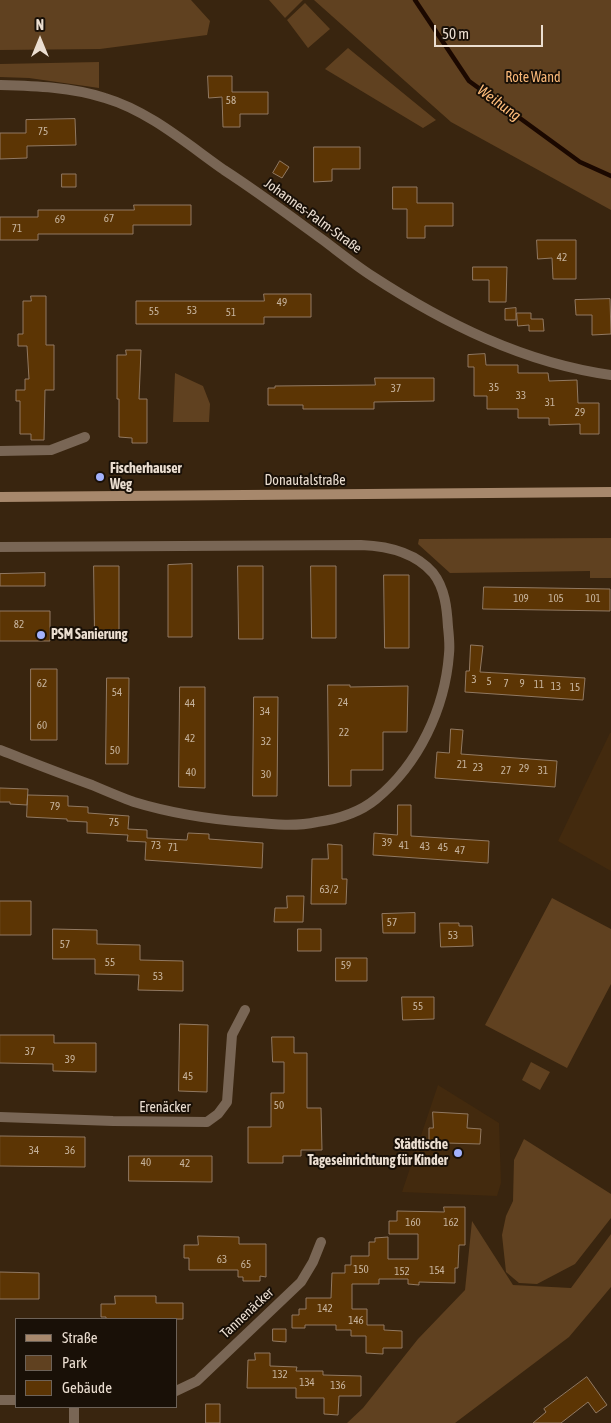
<!DOCTYPE html>
<html>
<head>
<meta charset="utf-8">
<style>
	body { margin:0 }
	#map { position:relative; width:611px; height:1423px; overflow:hidden; background:#39250f; font-family:"Asap Condensed",sans-serif }
	canvas { display:block }
	.legend { position:absolute; left:15px; top:1318px; width:162px; height:90px; box-sizing:border-box; background:#191007; border:1px solid #6d6258; margin:0; padding:6px 9px; list-style:none; font-size:15px; color:#ebded1 }
	.legend li { display:flex; align-items:center; gap:10px; height:25px }
	.legend b { width:25px; border:1px solid #6d6258 }
	.north { position:absolute; left:15px; top:15px; width:50px; height:50px; -webkit-text-stroke:4px #191007; paint-order:stroke; rotate:0deg; font-size:14px; font-weight:700; line-height:20px; text-align:center; color:#ebded1 }
	.north::after { content:''; display:block; margin:auto; width:18px; height:22px; background:#ebded1; clip-path:polygon(50% 0,100% 100%,50% 72%,0 100%) }
	.scale { position:absolute; left:434px; top:25px; width:109px; height:22px; box-sizing:border-box; border:2px solid #ebded1; border-top:0; padding-left:6px; font-size:15px; line-height:18px; white-space:nowrap; color:#ebded1; -webkit-text-stroke:4px #191007; paint-order:stroke }
</style>
</head>
<body>
<div id="map">
<canvas width="611" height="1423"></canvas>
<ul class="legend">
<li><b style="height:6px;background:#a7886c"></b>Straße</li>
<li><b style="height:14px;background:#604120"></b>Park</li>
<li><b style="height:14px;background:#5c3504"></b>Gebäude</li>
</ul>
<div class="north">N</div>
<div class="scale">50 m</div>
</div>
<script>
const ctx = document.querySelector('canvas').getContext('2d');
ctx.lineJoin = 'round';
function fill(path, color) { ctx.fillStyle = color; ctx.fill(path, 'evenodd'); }
function trace(path, color, width, dash) { ctx.strokeStyle = color; ctx.lineWidth = width; ctx.lineCap = dash ? 'butt' : 'round'; ctx.setLineDash(dash || []); ctx.stroke(path); }
function write(font, color, halo, rows, align = 'center') {
  ctx.font = font + ' "Asap Condensed",sans-serif'; ctx.lineWidth = 4; ctx.setLineDash([]); ctx.textBaseline = 'middle'; ctx.strokeStyle = halo; ctx.fillStyle = color; for (const [text, x, y, turn = 0] of rows) {
    ctx.save(); ctx.translate(x, y); ctx.rotate((+turn || 0) * Math.PI / 180); ctx.textAlign = isNaN(turn) ? turn : align; if (halo) ctx.strokeText(text, 0, 0); ctx.fillText(text, 0, 0); ctx.restore();
  }
}
fill(new Path2D(`
	M610,733H611V871L558,841Z
	M438,1085L499,1123L501,1183L497,1196L402,1192Z`), '#432a0e');
fill(new Path2D(`
	M0,0H191L210,21L207,35L100,49L0,50Z
	M269,0H303L285,18Z
	M314,0H611V210L451,122Z
	M305,3L330,29L308,48L287,20Z
	M348,48L436,120L423,128L325,69Z
	M99,62V88L29,78L0,77V64Z
	M175,373L203,386L210,404L209,422H173Z
	M611,538V578H590V571L450,573L418,544L419,539Z
	M552,898L611,929V984L567,1068L485,1025Z
	M531,1062L550,1072L540,1090L522,1080Z
	M524,1139L611,1194V1218L575,1264L537,1284L519,1283L506,1272L502,1235L506,1216L513,1201L514,1160Z
	M472,1221L513,1285L571,1288L611,1234V1287L569,1337L455,1423H347L363,1408L418,1339L465,1290Z`), '#604120');
trace(new Path2D(`
	M415,0L469,81L580,162L611,176`), '#1b0800', 4.5);
const building = new Path2D(`
	M208,76H232V92H268V114H240V127H223L222,97L209,98Z
	M75,119L76,145L27,146V158L0,159V133H26V120Z
	M314,147H360V169H332V181L314,182Z
	M280,161L289,167L282,178L273,173Z
	M62,174H76V187H62Z
	M393,187H417V203H453V226H425V238H407V209H393Z
	M134,205H191V225H133V234H38V240H0V217H38V210H134Z
	M537,240H576V279H553L552,258L538,259Z
	M473,267H507L506,302H489V280H473Z
	M264,294H311V317H264V324H136V301H264Z
	M31,296H46V345H54V390H45L44,440H31V434H20V401H16V390H25V379H29L27,346H18V334H23V301H31Z
	M610,299L611,334L592,335V315H576L575,300Z
	M516,308V320H505V309Z
	M517,313H531V319H543L544,331H529V325L518,326Z
	M126,350H141L139,399H147V443H132V438L119,437V399H117V355H126Z
	M485,354L486,365H518V373H548L549,381L577,380L578,403H599V434H580V424L549,425V418H518V409H487V396H474V367H468V355Z
	M375,378H434V401L374,402V409H303V405H268V388H275V386L375,385Z
	M192,564V637H168V565Z
	M94,566H119V639H95Z
	M238,566H263V639H239Z
	M311,566H336V638H312Z
	M45,573V586H0V574Z
	M384,575H409V648H385Z
	M484,587L610,589V611L483,609Z
	M0,611H50V641H0Z
	M471,645L483,646L480,672L585,678L583,700L465,692L466,671H469Z
	M31,669H57V740H31Z
	M107,678H129L128,764H106Z
	M328,685H350V687L408,686L407,732H383V770H351V786H329Z
	M180,687H205V788L179,787Z
	M254,697H278L277,796H253Z
	M451,729L463,730L461,754L557,761L555,787L435,778L437,752L449,753Z
	M0,788L28,789L27,805L10,804V802H0Z
	M28,795L68,796V806L88,807V813L129,816L128,829L147,830V838L187,840L188,833L209,834V839L263,843L262,868L145,860L146,842L127,841L128,835L87,833V822L67,821V819L27,817Z
	M398,805H411V836L489,841L488,863L373,855L374,833L397,835Z
	M328,844L342,845V879H347L346,904H311L312,859H328Z
	M287,896H304L303,922H274L275,908H287Z
	M0,901H31V935H0Z
	M415,913V933H383L382,914Z
	M440,923H459V926H472L473,946L441,947Z
	M53,929L97,930V944L140,945V960L183,961V991L138,990L139,975L95,974V959H53Z
	M298,929H321V951H298Z
	M336,958H367V981H336Z
	M402,997H434V1019L403,1020Z
	M180,1024L208,1025L207,1092L179,1091Z
	M0,1035H54V1043H96V1072L53,1071V1064L0,1063Z
	M272,1037H294V1053H307V1108H321L322,1150H301V1156H283V1163H248V1127H271V1093H284V1062H273Z
	M433,1112L468,1114L467,1128L481,1129L480,1144L446,1143V1146L429,1145V1128H433Z
	M0,1136L85,1137V1167L0,1166Z
	M129,1156H212V1182L129,1181Z
	M444,1207H465V1245H459L458,1268H455V1283L419,1282V1285L408,1284V1279H379V1284H352V1309H367V1325H384V1330L402,1331V1348H383V1354L366,1353V1336H351V1330H336V1325H305V1328H292V1315H299V1309H306V1298H331L332,1273H345V1265H351V1256H369V1242H375V1238L388,1237V1259H418V1234H389V1221H397V1211L444,1212Z
	M198,1236L239,1237V1244H266V1277L260,1276V1281H243V1277H238V1270H189V1258H184V1245H198Z
	M0,1272L39,1273V1299H0Z
	M115,1296H156V1303H183V1319H106V1317H101V1304H115Z
	M273,1329H286V1342L273,1341Z
	M255,1353H270V1366L297,1367L296,1371H323V1375L361,1376V1396H339L338,1415L324,1414V1398H296V1388H247L248,1360H255Z
	M587,1377L607,1405L596,1413L588,1402L561,1423H533L546,1412L544,1409Z
	M206,1404H220V1423H206Z`);
fill(building, '#5c3504');
trace(building, '#917962', 1);
trace(new Path2D(`
	M0,85C35,86 71,87 105,98C149,111 187,144 224,170C258,192 290,216 323,240C339,252 355,265 372,276C444,323 524,363 611,375
	M0,451L51,450L85,437
	M0,547L361,545C388,546 415,552 433,573C445,588 447,609 448,627C449,636 450,645 449,654C445,708 419,764 376,799C359,813 339,819 317,822C294,827 269,824 246,822C208,819 170,813 134,802C120,797 106,791 92,785C61,774 31,762 0,750
	M0,1117L113,1121L207,1122L218,1114L227,1102L232,1035L245,1010
	M176,1391L197,1381L301,1282L313,1262L321,1242
	M0,1400H16
	M74,1423V1407`), '#796655', 10);
trace(new Path2D(`
	M0,497L611,492`), '#a7886c', 10);
for (const [x, y, r, color] of [
	[100,477,5,"#a3b2fd"],
	[41,635,5,"#a3b2fd"],
	[458,1153,5,"#a3b2fd"]
]) { const dot = new Path2D(); dot.arc(x, y, r, 0, 2 * Math.PI); ctx.fillStyle = color; ctx.fill(dot); trace(dot, '#191007', 2); }
write('11px', '#c7b49e', null, [
	["58",231,101],
	["75",43,132],
	["67",109,219],
	["69",60,220],
	["71",17,229],
	["42",562,258],
	["49",282,303],
	["53",192,311],
	["55",154,312],
	["51",231,313],
	["35",494,388],
	["37",396,389],
	["33",521,396],
	["31",550,403],
	["29",580,413],
	["109",521,599],
	["105",556,599],
	["101",593,599],
	["82",19,625],
	["3",474,680],
	["5",489,682],
	["62",42,684],
	["7",506,684],
	["9",522,684],
	["11",539,685],
	["13",556,687],
	["15",575,688],
	["54",117,693],
	["24",343,703],
	["44",190,704],
	["34",265,712],
	["60",42,726],
	["22",344,733],
	["42",190,739],
	["32",266,742],
	["50",115,751],
	["21",462,765],
	["23",478,768],
	["29",524,769],
	["27",506,771],
	["31",543,771],
	["40",191,773],
	["30",266,775],
	["79",55,807],
	["75",114,823],
	["39",387,843],
	["73",156,846],
	["41",404,846],
	["43",425,847],
	["71",173,848],
	["45",443,848],
	["47",460,851],
	["63/2",329,890],
	["57",392,923],
	["53",453,936],
	["57",65,945],
	["55",110,963],
	["59",346,966],
	["53",158,977],
	["55",418,1007],
	["37",30,1052],
	["39",70,1060],
	["45",188,1077],
	["50",279,1106],
	["34",34,1151],
	["36",70,1151],
	["40",146,1163],
	["42",185,1164],
	["160",413,1223],
	["162",451,1223],
	["63",222,1260],
	["65",246,1265],
	["150",361,1270],
	["154",437,1271],
	["152",402,1272],
	["142",325,1309],
	["146",356,1321],
	["132",280,1375],
	["134",307,1383],
	["136",338,1386]
]);
write('14px', '#f9b878', '#191007', [
	["Rote Wand",533,78]
]);
write('14px', '#ebded1', '#191007', [
	["Johannes-Palm-Straße",313,216,36],
	["Donautalstraße",305,481],
	["Erenäcker",165,1108],
	["Tannenäcker",247,1313,-43]
]);
write('bold 14px', '#ebded1', '#191007', [
	["Fischerhauser",110,469],
	["Weg",110,485],
	["PSM Sanierung",51,635],
	["Städtische",448,1145,"right"],
	["Tageseinrichtung für Kinder",448,1161,"right"]
], 'left');
write('italic 15px', '#febd7c', '#191007', [
	["Weihung",499,103,36]
]);
</script>
</body>
</html>
